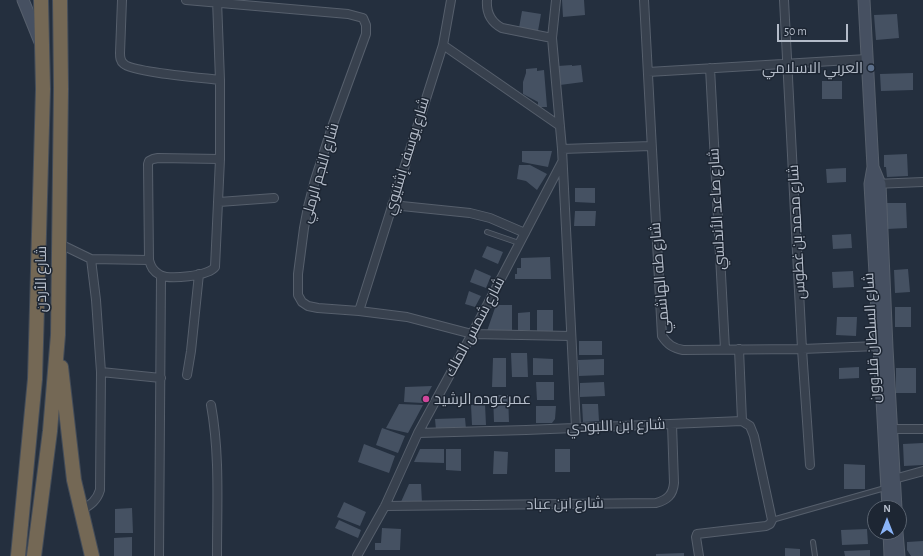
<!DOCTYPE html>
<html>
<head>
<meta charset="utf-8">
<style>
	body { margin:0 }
	#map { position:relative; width:923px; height:556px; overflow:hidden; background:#242f3e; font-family:"Alegreya Sans",sans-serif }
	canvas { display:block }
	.north { position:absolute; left:867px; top:500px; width:40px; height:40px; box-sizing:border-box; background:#1d2633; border:1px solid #59626f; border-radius:50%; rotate:0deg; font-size:11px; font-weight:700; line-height:16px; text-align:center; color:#b4bcc9 }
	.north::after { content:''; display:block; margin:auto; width:14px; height:18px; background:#8ab4f8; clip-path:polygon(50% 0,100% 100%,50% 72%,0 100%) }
	.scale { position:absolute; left:777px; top:24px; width:71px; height:18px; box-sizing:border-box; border:2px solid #b4bcc9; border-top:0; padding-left:5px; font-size:12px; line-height:14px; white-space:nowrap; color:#b4bcc9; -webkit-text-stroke:3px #1d2633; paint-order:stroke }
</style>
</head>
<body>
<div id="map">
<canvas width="923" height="556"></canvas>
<div class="north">N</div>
<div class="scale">50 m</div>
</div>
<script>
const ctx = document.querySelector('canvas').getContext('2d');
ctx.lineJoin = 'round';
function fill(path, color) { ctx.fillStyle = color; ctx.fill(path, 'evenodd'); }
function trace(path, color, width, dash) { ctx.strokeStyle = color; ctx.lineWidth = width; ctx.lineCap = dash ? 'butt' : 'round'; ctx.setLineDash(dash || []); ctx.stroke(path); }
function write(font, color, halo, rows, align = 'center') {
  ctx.font = font + ' "Alegreya Sans",Cairo,sans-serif'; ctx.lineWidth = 3; ctx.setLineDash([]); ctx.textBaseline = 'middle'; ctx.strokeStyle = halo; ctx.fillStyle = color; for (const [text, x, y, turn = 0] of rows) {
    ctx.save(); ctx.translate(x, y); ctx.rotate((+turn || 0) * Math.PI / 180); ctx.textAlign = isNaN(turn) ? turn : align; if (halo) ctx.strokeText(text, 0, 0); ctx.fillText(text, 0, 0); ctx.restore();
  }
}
fill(new Path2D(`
	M562,0H584L585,15L563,17Z
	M522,11L541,14L538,31L519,28Z
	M897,14L899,38L876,40L874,15Z
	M572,65V66L581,65L583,82L560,85L558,66Z
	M537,68V71L544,70L547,107H538V102L523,94V82L526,73V69Z
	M913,73V90L881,91L880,74Z
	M822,81H842V99H822Z
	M522,151H552L548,167L522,162Z
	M907,154L908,176L887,177L886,167H884V155Z
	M519,165H530L547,174L537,190L526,181L517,179Z
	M846,168V182L827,183L826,169Z
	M575,188H595V203L575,202Z
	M886,203H906L907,228L887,229Z
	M575,211H596L595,226H574Z
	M851,234L852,248L833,249L832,235Z
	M487,246L503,252L498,264L482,257Z
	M550,257L551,279H515V274H517V268H521V258Z
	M475,269L491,276L486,288L470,282Z
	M908,269L910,292L895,293L894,270Z
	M853,271L854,287L833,288L832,272Z
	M469,291L481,296L475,307L465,304Z
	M496,305H512V330L487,331Z
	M895,307H911V327H895Z
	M537,310H553V331H537Z
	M530,312V330L518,331V313Z
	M837,317H857L856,336L836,335Z
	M579,341H602V355H579Z
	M511,353H527L528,377H512Z
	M493,358H506V387H492Z
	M533,358L553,359V375H533Z
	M604,359V375L579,376L578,360Z
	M859,367V378L839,379V368Z
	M896,368H916V393H896Z
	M536,382H554V400H537Z
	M604,382L605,396L580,397V383Z
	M432,386L423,403L404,402L405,387Z
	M493,395H508L509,422H494Z
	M399,404L423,405L408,433L386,428Z
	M485,404L486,425H472L471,405Z
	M582,404H598L599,421L583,422Z
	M536,406H556L555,419L552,423H536Z
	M465,418L466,429L436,430L435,419Z
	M382,428L405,436L398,453L376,445Z
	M923,443V465L904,466L903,444Z
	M364,444L395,456L389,473L358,462Z
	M420,449H444V463L414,462Z
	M446,449H461V471L446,470Z
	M555,449H570V472H555Z
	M494,451L508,452L507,474H493Z
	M844,464L865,465V489H844Z
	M409,484H421L422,503L400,504Z
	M344,502L366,512L360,526L337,517Z
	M132,508L133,533H115V509Z
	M339,520L361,530L358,538L335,528Z
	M382,528L401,529L400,550H375V543H381Z
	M867,529L868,544L842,545L841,530Z
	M132,537V556H114V538Z
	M923,541V556H911L907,550V542Z
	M785,548L800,549V556H785Z
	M870,550V556H845L844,551Z
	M684,553V556H656V554Z`), '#455162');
const lane = new Path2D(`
	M487,232L519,243
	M772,520L885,488
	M813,542L815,556`);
const street = new Path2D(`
	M122,0L120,53C120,57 120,61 124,64C132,72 204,78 220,80
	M186,0L348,14L363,18L366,25V34L332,127L315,180L308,207L304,228L298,274V295L302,302L308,306L318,308L359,311L407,317L472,334L571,336
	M217,0L220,80V159L215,267C208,276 170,280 160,275C153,271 151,267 149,260L148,164L149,161L153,159L158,158L220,159
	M487,0C486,13 491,22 502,28L552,38
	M556,0L552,38L562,149L576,428
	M644,0L662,336C668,345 673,348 683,350L802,349L878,346
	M784,0L802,349L810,465
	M443,45L560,126
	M710,68L725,349
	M648,72L867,59
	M562,149L651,146
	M874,184L923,182
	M219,202L274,198
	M392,205L470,213L490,218L525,233
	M58,243L91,259L96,300L101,372L100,490C97,500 91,505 81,510
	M91,259L149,260
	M359,311L443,45L451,0
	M739,349L742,421
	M101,372L161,378
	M187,375L191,351L199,274
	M211,405C220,454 217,506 217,556
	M891,429H923
	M418,433L526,430L742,421
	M894,479L923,471
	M385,506L656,503C667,500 673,495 674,483L672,424
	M159,556L161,276
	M357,556L385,506L418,433L472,334L562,162
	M699,556L696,537L697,534L766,526L770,524L772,520L754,436L750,426L742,421`);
const secondary = new Path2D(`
	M23,0L40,42
	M864,0L873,167L870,184L888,508
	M873,167L880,184L887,348L896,508
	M889,532L890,556
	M897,532L899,556`);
const highway = new Path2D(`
	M61,367L74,480L92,556
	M18,556L35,379L43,89L41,0
	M34,556L50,431L58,335L61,88L60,0`);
trace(lane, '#565f6c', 6);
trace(street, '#565f6c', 10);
trace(secondary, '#565f6c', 13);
trace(highway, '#434c59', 16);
trace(lane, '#38414e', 4);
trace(street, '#38414e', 8);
trace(secondary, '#465061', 11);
trace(highway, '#746855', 14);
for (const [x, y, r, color] of [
	[871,68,4,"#5c6f8a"],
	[426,399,4,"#d1479c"]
]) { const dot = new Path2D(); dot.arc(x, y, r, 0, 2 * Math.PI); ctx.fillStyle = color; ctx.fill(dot); trace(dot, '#1d2633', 1.5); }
write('15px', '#b4bcc9', '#1d2633', [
	["العربي الاسلامي",863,68],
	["عمرعوده الرشيد",434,399,"left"]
], 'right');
write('15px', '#b4bcc9', '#1d2633', [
	["شارع يوسف إشتيوي",407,156,-73],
	["شارع النجم الرملي",320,173,-74],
	["شارع صاعد الأندلسي",717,209,-93],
	["شارع محمد بن غطوس",797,232,-93],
	["شارع طه الهاشمي",660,278,-95],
	["شارع الأردن",41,279,-90],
	["شارع شمس الملك",475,327,-62],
	["شارع السلطان قلاوون",872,338,-93],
	["شارع ابن اللبودي",616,426,-2],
	["شارع ابن عباد",565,504,-1]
]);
</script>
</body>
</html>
